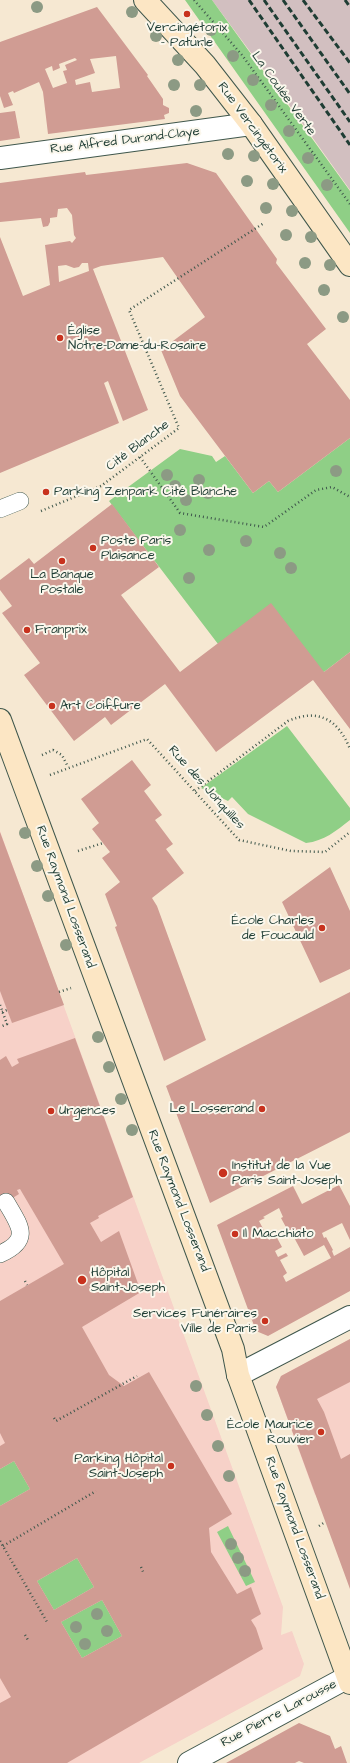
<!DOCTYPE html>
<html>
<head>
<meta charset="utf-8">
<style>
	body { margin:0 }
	canvas { display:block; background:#f6e8d2 }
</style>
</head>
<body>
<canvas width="350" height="1763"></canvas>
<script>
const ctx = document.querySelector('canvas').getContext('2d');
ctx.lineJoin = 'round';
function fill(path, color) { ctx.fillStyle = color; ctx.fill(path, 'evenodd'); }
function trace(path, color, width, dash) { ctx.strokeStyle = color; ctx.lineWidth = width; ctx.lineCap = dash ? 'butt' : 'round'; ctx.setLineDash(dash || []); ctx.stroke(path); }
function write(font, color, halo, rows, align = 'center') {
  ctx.font = font + ' "Architects Daughter",sans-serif'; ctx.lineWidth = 4; ctx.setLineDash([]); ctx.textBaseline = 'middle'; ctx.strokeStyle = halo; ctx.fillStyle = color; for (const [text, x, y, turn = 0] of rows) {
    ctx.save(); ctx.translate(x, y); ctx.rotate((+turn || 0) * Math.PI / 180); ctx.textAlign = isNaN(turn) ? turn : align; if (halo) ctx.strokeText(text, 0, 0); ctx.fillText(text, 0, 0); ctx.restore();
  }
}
fill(new Path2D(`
	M0,831L283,1607L281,1635L292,1631L304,1664L300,1676L139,1763H0Z
	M350,1339V1476L315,1495L276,1387L281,1376Z`), '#f7d1c8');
fill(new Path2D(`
	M212,0H350V190L277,88Z`), '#d2bfc0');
fill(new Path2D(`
	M185,0H212L350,191V233Z
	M350,438V652L324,672L218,644L109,501L180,449L212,456L216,462L225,456L253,493L269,481L278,492Z
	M287,726L350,808V820C336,831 324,841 306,843L248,814L232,797L228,801L201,788Z
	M14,1461L30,1489L0,1506V1469Z
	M228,1526L255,1582L246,1586L217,1532Z
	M77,1558L94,1587L54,1610L37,1581Z
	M102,1600L122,1636L82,1658L61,1622Z`), '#8fcf86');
fill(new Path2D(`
	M97,7L148,75L147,76L163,99V105L169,108V113L164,115L165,119L48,134L43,92L39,82L14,93L13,91L8,93L13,105L4,108L0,96V42ZM116,56L120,88L92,92L90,82L76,85L75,80L95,73L90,59ZM75,58L77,60L65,65L67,70L63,71L67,83L53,88L45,69L52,66L53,71L60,68L59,64Z
	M15,111L20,138L0,141V113Z
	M187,163L216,173L277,259L276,263L326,329L307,344L350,400V438L278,492L269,481L253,493L180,396L161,350L205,317L163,257L101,266L93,269L148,410L123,421L108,381L104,383L119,423L0,473V237L23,296L50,285L45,245L70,241L72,243L76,238L74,235L72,215L67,208L58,209L57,217L50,218V222L48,226L43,227L41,218L0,222V183L85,172L86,175ZM82,263H88L89,271L59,282L58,266L66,265L74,268L79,267Z
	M112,504L159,567L121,595L180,672L271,603L324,672L350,652V729L313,680L216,752L165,684L111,725L105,717L74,741L24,675L40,663L2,613L12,606L0,590V580L29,558L34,564Z
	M132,760L151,785L144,791L162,815L155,820L173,844L166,849L184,873L152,898L157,906L206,1040L164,1061L115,927L117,926L105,894L120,882L102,858L110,852L92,829L99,823L81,799Z
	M0,832L64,1005L12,1023L0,991Z
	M330,867L350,911V969L320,983L282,902Z
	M350,992V1132L210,1203L166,1086Z
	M75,1038L133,1197L98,1216L99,1218L90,1223L101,1242L119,1231L141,1292L82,1327L109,1375L124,1386L149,1372L232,1514L209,1528L211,1552L237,1594L251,1587L261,1614L251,1620L256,1628L263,1649L67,1763H0V1703L11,1697L0,1678V1506L30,1489L14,1461L0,1469V1446L5,1443L0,1433V1301L64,1264L20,1189L17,1190L19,1194L0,1206V1060L6,1056L12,1067L19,1063L17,1059ZM77,1558L94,1587L54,1610L37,1581ZM102,1600L122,1636L82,1658L61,1622Z
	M339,1185L350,1206V1240L342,1223L322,1233L324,1238L326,1237L333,1250L332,1251L334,1256L350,1247V1291L268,1336L256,1331L217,1225L293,1186L302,1204ZM279,1208L283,1217L281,1218L288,1231L290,1230L304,1256L324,1245L331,1258L286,1282L283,1276L287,1273L280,1260L288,1256L286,1253L278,1257L275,1251L282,1247L276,1236L269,1240L259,1221L265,1218L263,1217Z
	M350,1339V1382L317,1399L324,1412L341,1459L350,1454V1589L276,1387L281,1376Z
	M299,1723L330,1736L335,1749L341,1746L347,1763H304L299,1761L295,1763H226Z`), '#d09c93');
const lane = new Path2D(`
	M0,509L20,501
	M0,1254C32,1240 20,1226 6,1202`);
const street = new Path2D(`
	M0,158L251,124
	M238,1375L350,1317
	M189,1763L348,1677`);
const secondary = new Path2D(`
	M145,0L205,65L251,124L350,265
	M0,720L233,1349L238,1375L350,1683`);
trace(lane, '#3f574c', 18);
trace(street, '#3f574c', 24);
trace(secondary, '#3f574c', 24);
trace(new Path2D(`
	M194,0L242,55L350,204
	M140,457L180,513L264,527L316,490L332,487L350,497
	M41,511L101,486L179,428L129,310L264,223
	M42,755L53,750L62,755L68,767
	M50,775L147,739L239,840L291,851L325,852L350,832
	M195,791L288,721C318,708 338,719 350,749
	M78,851L103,843
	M59,992L71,988
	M0,1005L7,1024L0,1027
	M2,1012L7,1010
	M25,1281L27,1285
	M54,1418L56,1421L137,1376
	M319,1526L325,1522
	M0,1541L47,1622
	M3,1546L96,1491
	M141,1567L144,1574
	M25,1635L28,1640`), '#3f574c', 2.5, [1, 3]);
trace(lane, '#fff', 17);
trace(street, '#fff', 22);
trace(secondary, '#fce6c4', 22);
trace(new Path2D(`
	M249,0L350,145
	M264,0L350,122
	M283,0L350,94
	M303,0L350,63
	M345,0L350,7`), '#1f3d34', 3, [6, 3]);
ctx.fillStyle = '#8c9a84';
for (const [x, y] of [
	[37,7],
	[132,12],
	[211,30],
	[156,36],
	[233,56],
	[178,60],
	[253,80],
	[174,85],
	[200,85],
	[271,105],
	[196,111],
	[289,131],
	[228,154],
	[254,156],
	[308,158],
	[247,181],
	[273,184],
	[327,185],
	[266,208],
	[292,211],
	[286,235],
	[311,237],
	[305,263],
	[330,265],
	[324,290],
	[343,317],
	[336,471],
	[167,475],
	[199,480],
	[175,486],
	[208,493],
	[186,500],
	[180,530],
	[246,541],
	[209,550],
	[280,553],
	[291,568],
	[189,578],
	[25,833],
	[37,866],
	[48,896],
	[66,945],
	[98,1037],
	[109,1067],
	[121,1099],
	[132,1130],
	[196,1386],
	[207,1415],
	[218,1446],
	[229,1476],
	[231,1544],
	[238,1558],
	[245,1571],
	[97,1614],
	[76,1627],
	[107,1631],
	[85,1644]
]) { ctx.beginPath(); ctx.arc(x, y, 6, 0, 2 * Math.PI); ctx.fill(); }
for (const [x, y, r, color] of [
	[187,14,4,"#c8321e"],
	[60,338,4,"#c8321e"],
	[46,492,4,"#c8321e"],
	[93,548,4,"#c8321e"],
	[62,561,4,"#c8321e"],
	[27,630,4,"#c8321e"],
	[52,706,4,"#c8321e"],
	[322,928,4,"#c8321e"],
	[262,1109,4,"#c8321e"],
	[51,1111,4,"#c8321e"],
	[223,1173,5,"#c8321e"],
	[235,1234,4,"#c8321e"],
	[82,1280,5,"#c8321e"],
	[265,1321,4,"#c8321e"],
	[321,1432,4,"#c8321e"],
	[171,1466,4,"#c8321e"]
]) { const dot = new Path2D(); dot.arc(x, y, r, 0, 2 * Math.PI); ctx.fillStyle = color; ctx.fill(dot); trace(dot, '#fbf7ec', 1.5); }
write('13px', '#1f3d34', '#fbf7ec', [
	["Vercingétorix",187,28,"center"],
	["- Paturle",187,43,"center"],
	["Église",68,331],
	["Notre-Dame-du-Rosaire",68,346],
	["Parking Zenpark Cité Blanche",54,492],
	["Poste Paris",101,541],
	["Plaisance",101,556],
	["La Banque",62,575,"center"],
	["Postale",62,590,"center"],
	["Franprix",35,630],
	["Art Coiffure",60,706],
	["École Charles",314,921,"right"],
	["de Foucauld",314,936,"right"],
	["Le Losserand",254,1109,"right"],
	["Urgences",59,1111],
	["Institut de la Vue",232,1166],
	["Paris Saint-Joseph",232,1181],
	["Il Macchiato",243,1234],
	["Hôpital",91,1273],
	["Saint-Joseph",91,1288],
	["Services Funéraires",257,1314,"right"],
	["Ville de Paris",257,1329,"right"],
	["École Maurice",313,1425,"right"],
	["Rouvier",313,1440,"right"],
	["Parking Hôpital",163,1459,"right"],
	["Saint-Joseph",163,1474,"right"]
], 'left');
write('13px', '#1f3d34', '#fbf7ec', [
	["La Coulée Verte",283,94,54],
	["Rue Vercingétorix",252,128,54],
	["Rue Alfred Durand-Claye",125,141,-7],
	["Cité Blanche",138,446,-37],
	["Rue des Jonquilles",206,788,48],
	["Rue Raymond Losserand",65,897,70],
	["Rue Raymond Losserand",178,1201,69],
	["Rue Raymond Losserand",294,1528,70],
	["Rue Pierre Larousse",279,1714,-28]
]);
</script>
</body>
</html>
